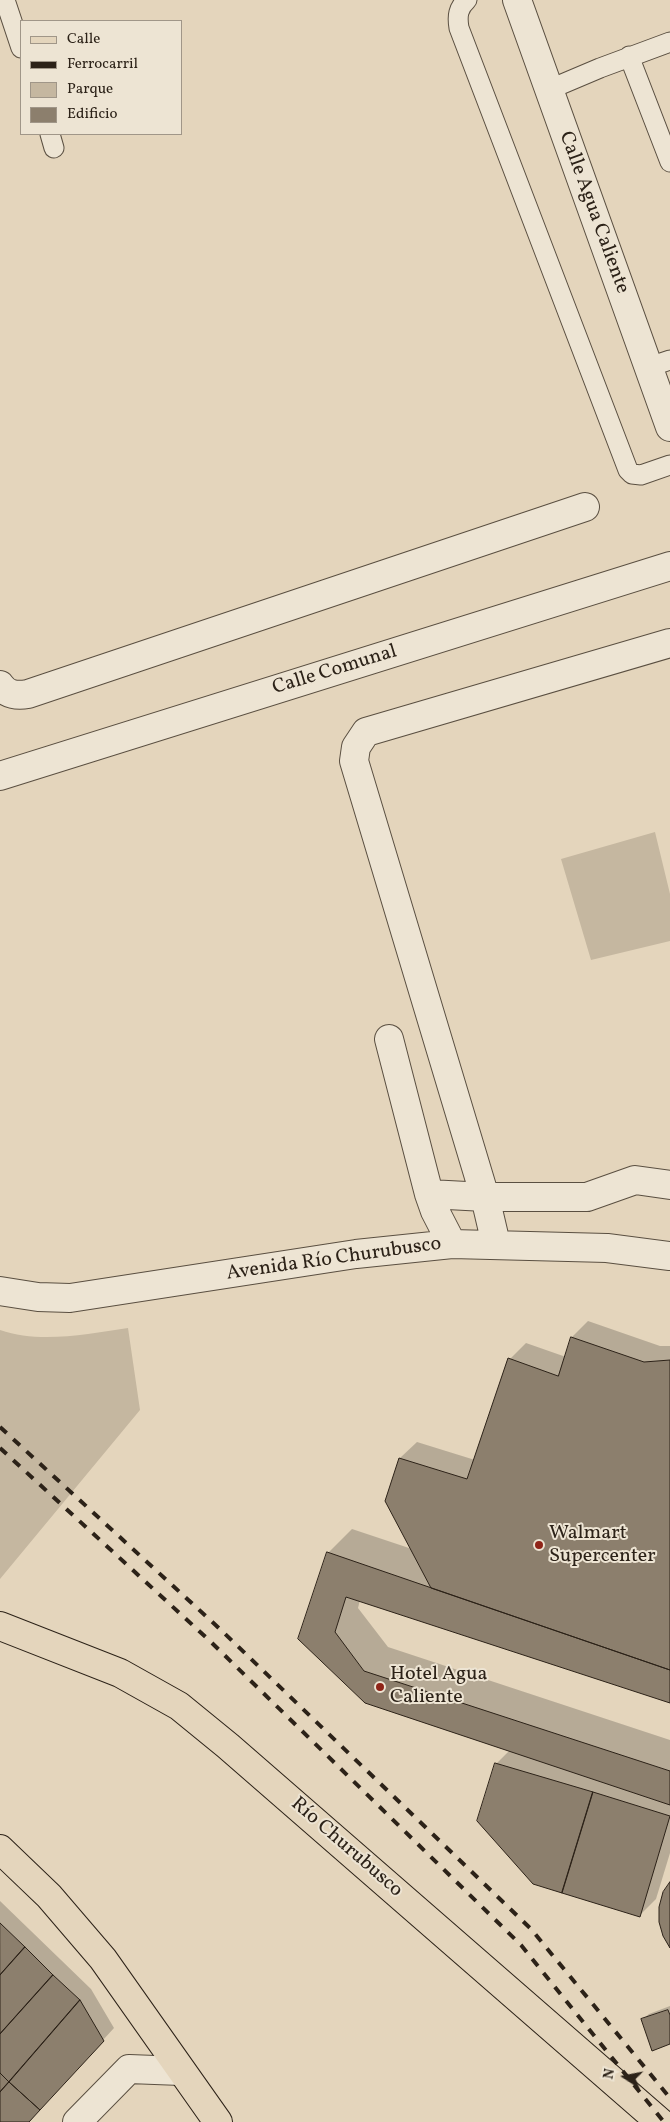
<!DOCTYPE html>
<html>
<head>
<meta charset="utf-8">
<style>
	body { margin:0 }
	#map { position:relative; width:670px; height:2122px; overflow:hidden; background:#e4d5bc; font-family:Vollkorn,serif }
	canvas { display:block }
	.legend { position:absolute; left:20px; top:20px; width:162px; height:115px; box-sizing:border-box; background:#ede4d3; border:1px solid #a09688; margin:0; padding:6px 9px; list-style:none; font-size:15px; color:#2c2218 }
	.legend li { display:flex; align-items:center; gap:10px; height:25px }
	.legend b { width:25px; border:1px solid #a09688 }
	.north { position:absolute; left:600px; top:2052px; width:50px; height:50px; -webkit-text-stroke:4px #ede4d3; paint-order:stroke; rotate:281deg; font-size:14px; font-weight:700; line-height:20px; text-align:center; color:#2c2218 }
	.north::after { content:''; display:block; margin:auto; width:18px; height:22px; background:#2c2218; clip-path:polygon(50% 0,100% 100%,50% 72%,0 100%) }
</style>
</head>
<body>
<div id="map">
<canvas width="670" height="2122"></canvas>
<ul class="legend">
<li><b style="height:6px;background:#e4d5bc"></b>Calle</li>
<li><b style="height:6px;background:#2c2218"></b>Ferrocarril</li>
<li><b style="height:14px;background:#c5b7a0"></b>Parque</li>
<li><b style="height:14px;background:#8c7f6d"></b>Edificio</li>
</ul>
<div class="north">N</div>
</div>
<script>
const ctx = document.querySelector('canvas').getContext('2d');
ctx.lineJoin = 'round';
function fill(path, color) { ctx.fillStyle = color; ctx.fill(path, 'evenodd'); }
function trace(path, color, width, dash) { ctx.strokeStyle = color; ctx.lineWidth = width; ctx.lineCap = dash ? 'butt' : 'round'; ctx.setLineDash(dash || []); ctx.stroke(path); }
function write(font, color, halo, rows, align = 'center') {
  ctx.font = font + ' Vollkorn,serif'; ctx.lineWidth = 4; ctx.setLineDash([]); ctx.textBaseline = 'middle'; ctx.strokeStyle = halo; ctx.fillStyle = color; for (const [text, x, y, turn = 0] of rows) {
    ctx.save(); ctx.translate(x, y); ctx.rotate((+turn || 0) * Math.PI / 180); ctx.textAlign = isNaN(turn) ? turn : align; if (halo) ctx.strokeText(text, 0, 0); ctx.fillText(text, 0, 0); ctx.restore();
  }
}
fill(new Path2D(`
	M655,832L670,894V941L591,960L561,859Z
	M128,1328L140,1410L0,1579V1330C40,1344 87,1334 128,1328Z`), '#c5b7a0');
fill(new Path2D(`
	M588,1321L660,1346H670V1701L360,1600L358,1608L388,1647L670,1740V1853L656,1899L640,1915L496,1764L510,1750L299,1639L328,1553L352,1529L412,1549L386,1501L400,1458L417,1442L475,1460L510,1359L526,1343L566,1357L572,1337Z
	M0,1901L91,1989L114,2028L28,2122H0Z
	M670,2006V2043L643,2019L649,2014Z`), '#0003');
const building = new Path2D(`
	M571,1337L644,1362L670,1360V1670L431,1588L385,1501L399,1458L467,1479L508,1358L558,1376Z
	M327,1552L670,1670V1703L346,1597L335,1632L364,1671L670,1771V1805L365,1703L298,1639Z
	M495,1763L593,1792L562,1893L533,1884L477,1821Z
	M593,1792L670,1816L640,1917L562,1893Z
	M670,1882V1948L663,1936L659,1922V1907L663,1892Z
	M0,1923L25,1947L0,1975Z
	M25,1947L53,1975L0,2034V1975Z
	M53,1975L80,2000L9,2082L0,2073V2034Z
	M80,2000L104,2041L40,2110L9,2082Z
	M668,2010L670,2015V2044L652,2051L641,2019Z
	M0,2073L9,2082L0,2092Z
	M9,2082L40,2110L29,2122H0V2092Z`);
fill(building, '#8c7f6d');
trace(building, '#2c2218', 1);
const service = new Path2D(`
	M5,0L21,48
	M467,0C458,8 457,16 459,28L628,470L632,474L641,475L670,465
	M629,56L670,162
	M548,90L600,68L670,42
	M50,134L54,148
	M649,367L670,360`);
const minor = new Path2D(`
	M517,0L670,427
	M0,685C7,695 16,696 28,694L585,507
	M0,776L670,566
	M389,1039L429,1194L435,1211L452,1244
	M429,1194L485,1197H587L635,1180L670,1185
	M496,1244L485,1197L354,761L356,747L366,732L670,643
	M0,1291L38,1297L70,1298L356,1254L452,1244L607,1248L670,1256
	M77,2122L129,2069L181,2071`);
const primary = new Path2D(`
	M0,1626L120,1673L179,1706L228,1746L660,2122
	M0,1849L49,1896L103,1959L218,2122`);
trace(service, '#5a4f41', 21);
trace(minor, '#5a4f41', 30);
trace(primary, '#2c2218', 30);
trace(service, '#ede4d3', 19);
trace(minor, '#ede4d3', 28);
trace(primary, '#e4d5bc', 28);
trace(new Path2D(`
	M0,1427L221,1630L531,1929L670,2098
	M0,1448L211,1642L521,1945L664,2122`), '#2c2218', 4, [9, 9]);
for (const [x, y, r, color] of [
	[539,1545,5,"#8f2418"],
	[380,1687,5,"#8f2418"]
]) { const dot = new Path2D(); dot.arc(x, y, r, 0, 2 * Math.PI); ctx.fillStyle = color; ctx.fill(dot); trace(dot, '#ede4d3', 2); }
write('20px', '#2c2218', '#ede4d3', [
	["Calle Agua Caliente",593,213,70],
	["Calle Comunal",335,671,-17],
	["Avenida Río Churubusco",334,1260,-8],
	["Río Churubusco",346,1848,41]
]);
write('20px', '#2c2218', '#ede4d3', [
	["Walmart",549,1534],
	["Supercenter",549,1557],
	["Hotel Agua",390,1675],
	["Caliente",390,1698]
], 'left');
</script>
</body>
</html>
